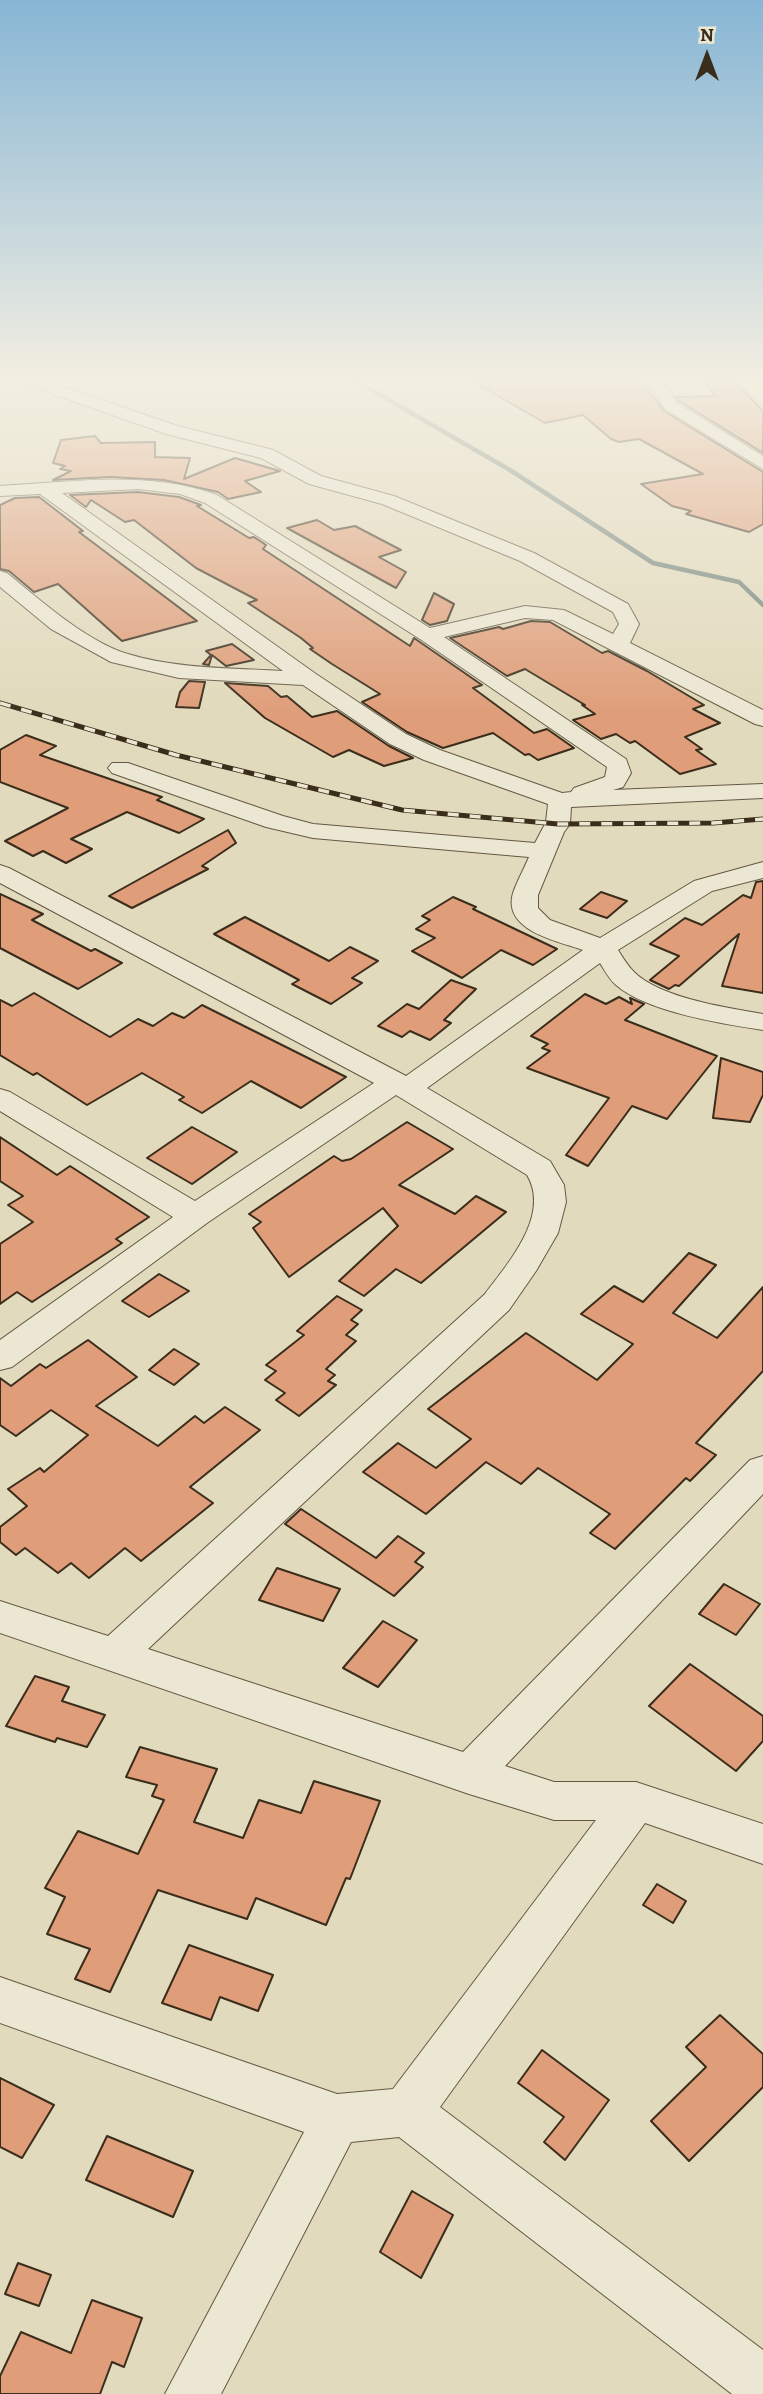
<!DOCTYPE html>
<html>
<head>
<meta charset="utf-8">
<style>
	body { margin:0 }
	#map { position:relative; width:763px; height:2394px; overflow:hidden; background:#e2dabc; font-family:Alegreya,serif }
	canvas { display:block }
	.north { position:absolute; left:672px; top:21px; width:70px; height:70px; -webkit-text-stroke:5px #ece7d3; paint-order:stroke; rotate:0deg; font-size:19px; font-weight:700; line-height:28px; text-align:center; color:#3a2d1c }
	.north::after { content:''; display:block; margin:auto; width:24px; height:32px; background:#3a2d1c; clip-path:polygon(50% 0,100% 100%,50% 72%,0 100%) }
</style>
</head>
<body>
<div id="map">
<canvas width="763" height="2394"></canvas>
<div class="north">N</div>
</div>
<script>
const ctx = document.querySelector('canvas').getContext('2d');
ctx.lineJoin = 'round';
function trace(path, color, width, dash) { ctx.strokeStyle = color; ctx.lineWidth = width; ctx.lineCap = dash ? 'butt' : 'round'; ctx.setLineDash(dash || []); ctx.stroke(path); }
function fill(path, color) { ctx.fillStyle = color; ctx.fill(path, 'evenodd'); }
trace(new Path2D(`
	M356,381L510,470L653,563L739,582L763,605`), '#71817a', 4.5);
const building = new Path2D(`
	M472,381H641L664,411L763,472V524L749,532L686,514L691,511L672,506L641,484L703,474L639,439L619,442L611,439L583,415L545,423Z
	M704,381H735L763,411V453L679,401L676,397L715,396Z
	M95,436L101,443L155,442V457L190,458L184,479L235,458L280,471L245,481L261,492L228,499L218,492L164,480L110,477L53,480L71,471L60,469L65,466L53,463L61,440Z
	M138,492L179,497L201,505L197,506L249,538L254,537L266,545L263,549L410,646L414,638L482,685L473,688L534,733L547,729L574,748L538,760L529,754L525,755L493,733L443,748L407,732L362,702L380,694L332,664L310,649L313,648L301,638L248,603L257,600L196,568L134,520L125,522L91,500L86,507L70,495Z
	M39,497L83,531L79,532L197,621L122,641L58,584L34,592L9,571L0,569V505L15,498Z
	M317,520L334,530L355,526L401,550L379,557L406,572L396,588L287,528Z
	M434,593L454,604L447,621L430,625L422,620Z
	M531,621L550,622L602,653L608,651L647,671L704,705L693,709L720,723L685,737L702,749L696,750L716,764L680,774L635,741L630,743L616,734L601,739L573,720L595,714L582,705H585L525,669L507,676L450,638L499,627L503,629Z
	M232,644L254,660L226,666L212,655L209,665L203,664L211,655L206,651Z
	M189,681L205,682L199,708L176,707L180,692Z
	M225,683L268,686L281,697L287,696L312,717L337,711L389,746L413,758L384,766L349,750L333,757L265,718Z
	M26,735L56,746L40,755L162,797L157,800L204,819L179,833L127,812L71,839L92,849L66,863L43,851L33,856L5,841L68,808L0,782V750Z
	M228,830L236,843L202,866L208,869L132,908L109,896Z
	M763,881V993L722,986L739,934L679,986L675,985L669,989L650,980L679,956L650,944L685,918L702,925L743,895L751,898L756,882Z
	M601,892L627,901L607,918L580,909Z
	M0,894L43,914L32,920L91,951L95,949L122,963L78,989L0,948Z
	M453,897L476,907L473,909L557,949L533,965L501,950L462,978L412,951L435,938L416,929L430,920L422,916Z
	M245,917L329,961L350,947L378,961L352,978L362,983L331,1004L292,984L299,980L214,934Z
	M451,980L476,989L444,1020L451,1023L430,1040L410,1031L402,1037L378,1026L407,1004L419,1009Z
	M34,993L110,1037L138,1019L153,1026L172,1013L184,1018L202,1005L346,1077L301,1108L251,1081L202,1113L179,1100L184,1097L142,1073L87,1105L37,1073L33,1075L0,1055V1000L12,1006Z
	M585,994L606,1004L619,997L632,1004L630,998L644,1004L625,1020L717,1056L667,1119L632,1106L588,1166L566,1155L609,1098L527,1068L550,1051L542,1048L548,1044L531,1036Z
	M721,1058L763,1072V1095L750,1122L713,1118Z
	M407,1122L453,1149L399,1185L455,1214L476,1196L506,1212L421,1283L396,1269L364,1296L339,1281L398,1226L383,1208L289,1277L253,1228L261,1222L249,1214L334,1156L342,1161L351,1159Z
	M192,1127L237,1152L192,1184L147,1158Z
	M0,1137L57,1175L70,1166L149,1217L116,1239L122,1243L32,1302L17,1292L0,1304V1244L33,1222L8,1205L23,1196L0,1181Z
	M689,1253L716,1265L673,1313L717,1338L763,1287V1371L696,1443L716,1455L690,1481L686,1478L615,1549L590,1533L610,1514L538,1468L521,1484L486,1462L426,1514L363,1472L398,1443L436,1468L471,1439L428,1409L526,1333L597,1380L633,1344L581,1314L614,1286L643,1302Z
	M159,1274L189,1291L149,1317L122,1301Z
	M337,1296L362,1310L351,1320L358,1324L346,1335L356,1341L326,1369L335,1375L328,1381L336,1385L299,1416L276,1400L285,1393L265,1380L276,1371L266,1365L304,1335L297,1331Z
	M88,1340L137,1377L96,1406L158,1446L195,1416L204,1423L225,1407L260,1430L190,1487L213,1503L141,1561L125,1548L89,1578L71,1563L58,1573L25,1548L16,1555L0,1542V1527L27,1506L8,1489L40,1468L44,1472L88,1435L51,1410L16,1436L0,1425V1378L11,1386L40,1364L46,1368Z
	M174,1349L199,1364L174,1385L149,1370Z
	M301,1509L376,1558L398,1536L424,1553L415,1562L423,1567L394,1596L285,1524Z
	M277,1568L340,1589L323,1621L259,1600Z
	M724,1584L760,1604L736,1635L699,1614Z
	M383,1621L417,1640L378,1687L343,1668Z
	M690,1664L763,1716V1741L736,1771L649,1706Z
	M35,1676L69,1687L62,1701L105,1715L87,1747L57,1738L55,1742L6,1726Z
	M140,1747L217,1769L194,1822L243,1838L259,1800L301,1813L314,1781L380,1801L350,1879L346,1878L326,1925L256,1898L247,1919L158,1890L110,1992L75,1979L90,1949L47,1934L65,1897L45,1888L78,1831L138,1854L164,1800L152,1796L157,1785L126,1777Z
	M657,1884L686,1901L673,1923L643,1905Z
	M189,1945L273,1975L258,2011L220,1997L211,2020L162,2003Z
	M720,2015L763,2054V2087L689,2161L651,2121L706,2067L686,2047Z
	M542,2050L609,2100L565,2160L544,2142L564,2117L518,2083Z
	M0,2078L54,2105L22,2158L0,2147Z
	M107,2136L193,2171L173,2217L86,2180Z
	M412,2191L453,2215L421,2278L380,2252Z
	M18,2263L51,2275L39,2306L5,2294Z
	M92,2300L142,2318L124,2367L112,2362L100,2394H0V2376L21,2332L71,2353Z`);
fill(building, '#df9d79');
trace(building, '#3a2d1c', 2);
const street = new Path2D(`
	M23,381H45L178,426L273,450L321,476L394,496L534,553L628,604L639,624L630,643L763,710V726L755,724L553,620L525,618L444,637L626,759L631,773L623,787L613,790L763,784V798L571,807L570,824L564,832L538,895V908L550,920L600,938L694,881L763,862V878L712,891L618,950C623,958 628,966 634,972C660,998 728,1008 763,1014V1030C723,1024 647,1012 616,985C609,979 605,971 600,963L427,1088L550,1161L564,1185L566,1202L558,1233L536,1271L509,1310L148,1649L463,1752L750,1460L763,1456V1494L505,1766L554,1782H636L763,1824V1864L645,1823L440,2107L763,2350V2394H732L399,2137L351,2142L221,2394H165L304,2132L0,2023V1977L337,2094L393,2089L596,1820H554L469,1794L0,1633V1601L108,1636L485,1294C508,1263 551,1215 527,1175L396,1095L207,1223L12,1367L0,1370V1340L173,1217L0,1111V1089L10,1092L195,1201L374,1083L0,883V865L9,868L406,1076L583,950C558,941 502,931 513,893C517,881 524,869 529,857L313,838L266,827L112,773L108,768L112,763H128L283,816L313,824L535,843L546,822L548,804L424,760L390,744L303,685L179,678L111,662L51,629L0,587V571L7,573C40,600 87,642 128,654C178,669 231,668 283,671L40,494L0,496V486C73,482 147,470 217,495L430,628L525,606L564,610L613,634L619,624L613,612L520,561L382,504L309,484L261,458L166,434L25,384ZM138,489L180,494L205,503L420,639L607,767L605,777L574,788L571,792L562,793L440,750L406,734L316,674L62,493Z
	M647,381H663L677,403L763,456V469L665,409Z`);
trace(street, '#645844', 2);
fill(street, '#ece7d3');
const rail = new Path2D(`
	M0,703L176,755L402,810L558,824L713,823L763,819`);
trace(rail, '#3a2d1c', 5);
trace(rail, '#ece7d3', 3.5, [11]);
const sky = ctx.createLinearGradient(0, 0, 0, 716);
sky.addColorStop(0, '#87b6d5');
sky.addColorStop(0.53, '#f2eee1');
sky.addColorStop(1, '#f2eee100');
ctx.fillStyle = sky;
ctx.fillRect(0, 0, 763, 716);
</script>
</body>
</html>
